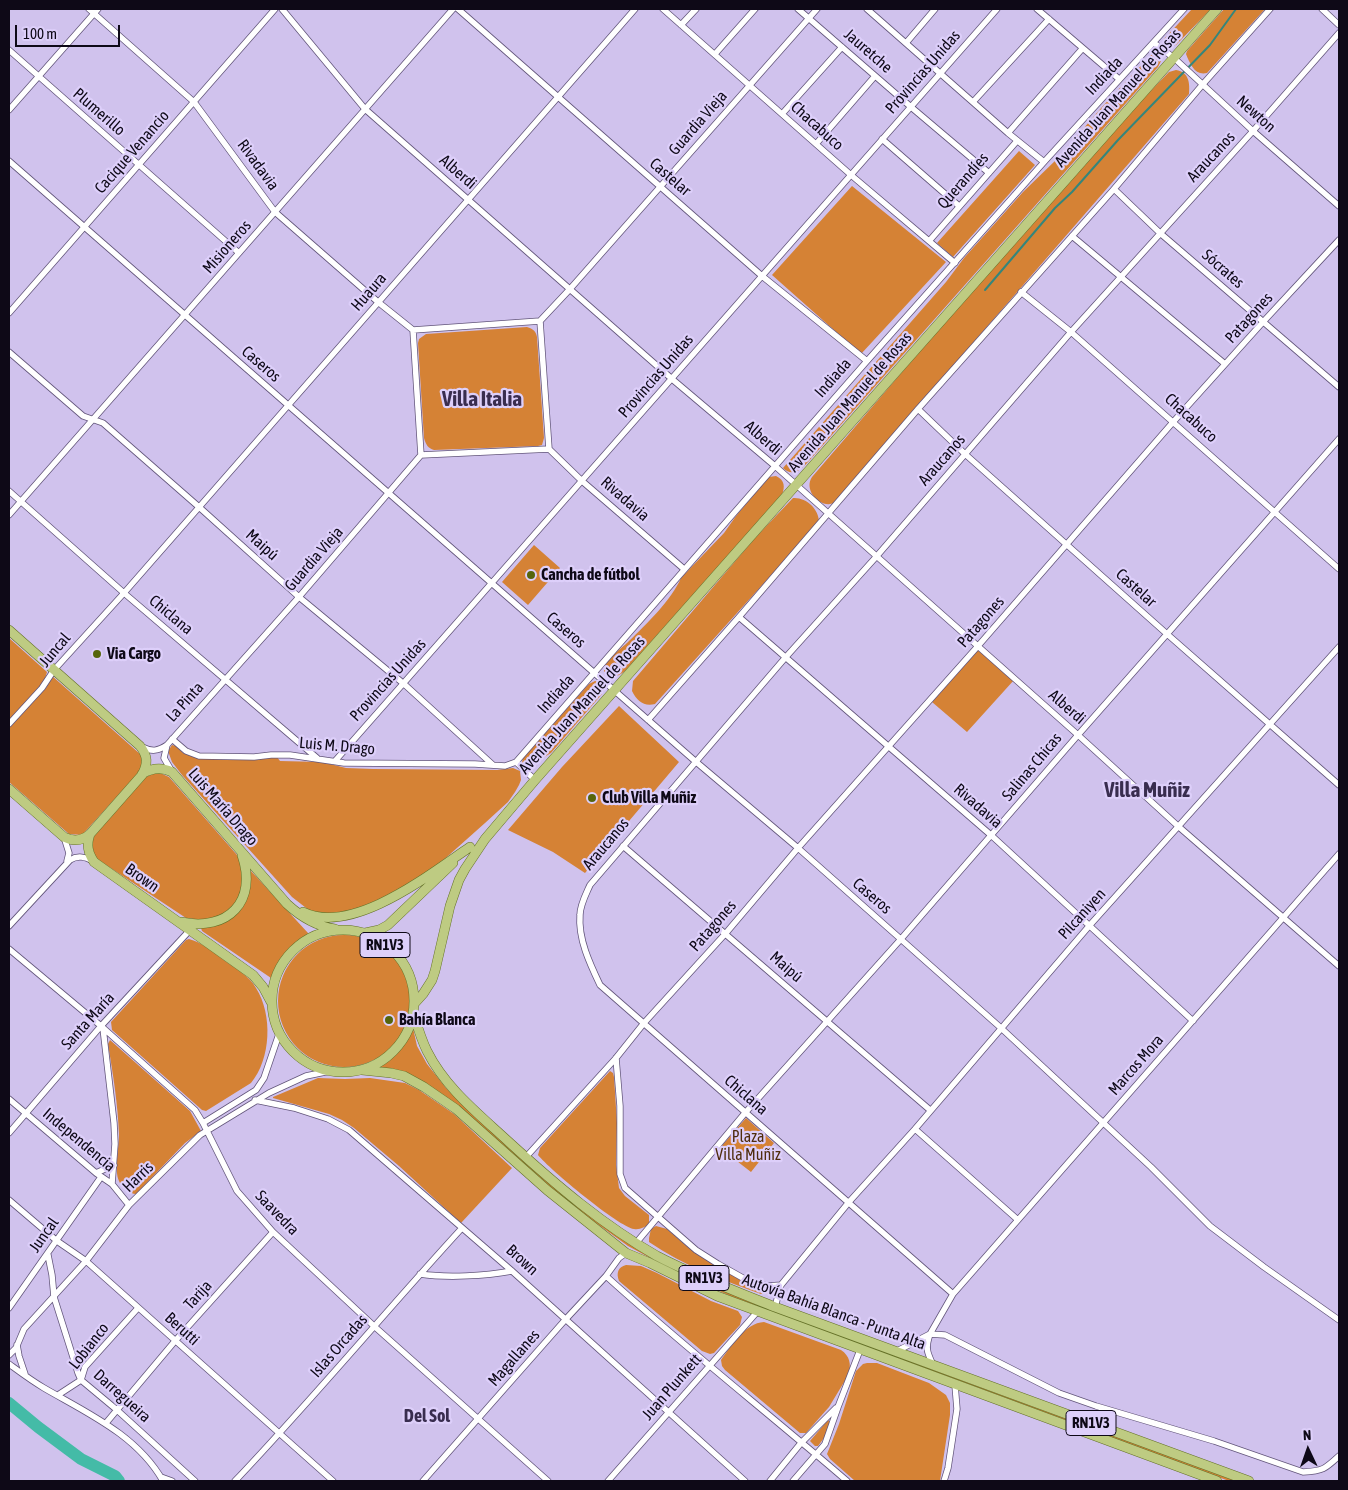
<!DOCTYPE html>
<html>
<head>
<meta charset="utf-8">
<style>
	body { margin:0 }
	#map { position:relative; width:1348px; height:1490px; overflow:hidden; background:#d0c2ed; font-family:"Asap Condensed",sans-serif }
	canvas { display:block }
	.frame { position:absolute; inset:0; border:10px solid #0e0917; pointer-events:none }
	.north { position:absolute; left:1283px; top:1425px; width:50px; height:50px; -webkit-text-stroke:4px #ddcffa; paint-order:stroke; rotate:357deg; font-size:14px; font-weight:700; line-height:20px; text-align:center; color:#0e0917 }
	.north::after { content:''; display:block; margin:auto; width:18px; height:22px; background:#0e0917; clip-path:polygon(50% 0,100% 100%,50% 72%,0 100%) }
	.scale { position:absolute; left:15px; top:25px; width:105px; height:22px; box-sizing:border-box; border:2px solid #0e0917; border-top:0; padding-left:6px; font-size:15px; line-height:18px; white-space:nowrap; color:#0e0917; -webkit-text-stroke:4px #ddcffa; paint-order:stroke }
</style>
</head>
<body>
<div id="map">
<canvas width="1348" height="1490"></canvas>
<div class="frame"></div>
<div class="north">N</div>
<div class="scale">100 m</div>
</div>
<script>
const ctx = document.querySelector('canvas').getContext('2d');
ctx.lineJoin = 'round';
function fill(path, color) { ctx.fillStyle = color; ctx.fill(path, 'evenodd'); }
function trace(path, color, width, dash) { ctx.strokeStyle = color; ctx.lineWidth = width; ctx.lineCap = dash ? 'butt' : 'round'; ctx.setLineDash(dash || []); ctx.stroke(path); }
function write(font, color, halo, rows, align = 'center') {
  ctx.font = font + ' "Asap Condensed",sans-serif'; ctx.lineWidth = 4.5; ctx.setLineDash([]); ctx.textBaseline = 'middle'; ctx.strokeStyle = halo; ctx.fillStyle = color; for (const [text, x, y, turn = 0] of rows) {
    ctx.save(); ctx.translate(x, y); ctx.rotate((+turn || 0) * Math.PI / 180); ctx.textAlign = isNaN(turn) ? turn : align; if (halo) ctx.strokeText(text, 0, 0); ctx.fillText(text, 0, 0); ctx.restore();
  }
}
fill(new Path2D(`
	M1192,9H1211L1176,45L1168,46L1164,45L1163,42L1164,39Z
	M1224,9H1265L1207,73C1195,76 1190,64 1186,54L1187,51Z
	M1156,52L1159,53L1161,61L1158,67L808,462C801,470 792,477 783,468L946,282L964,258L1023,192L1058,158L1102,107L1153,53Z
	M1176,70C1189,72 1190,83 1189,94L834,503C820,509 803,490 812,477L927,343L1138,104L1169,72Z
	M1019,151L1035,165L953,257L937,243Z
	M852,186L946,262L861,354L772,275Z
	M527,327C533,329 536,331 537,337L544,438L542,445L538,446L434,450C428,448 426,445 424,438L418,343L419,339L426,334Z
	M776,476C785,480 785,487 782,495L625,671C619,676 614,678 607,675L604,671C605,659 620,650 629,641C646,625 672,599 681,578L724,533L736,516L765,481L769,477Z
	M793,498C806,497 819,509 819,522L655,704C644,707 637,701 632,691L633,681L755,538Z
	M534,545L560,568L528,605L502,582Z
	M9,638L47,672L44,682L9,721Z
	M978,650L1014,680L967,732L932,702Z
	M51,675L140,754L142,757V769L82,835L69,834L9,782V726L46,688Z
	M595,681L601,682L602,694L551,753L536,762L527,764L522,763L523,757L589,684Z
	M619,706L679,762L585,873L553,852L508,830L562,767Z
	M172,745L176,746L183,753L192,756L244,759L277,757L280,761L322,762L346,768L373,769L497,770L513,768L520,771L521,780L519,785L515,792L508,802L485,823L439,864L417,880L374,903L347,912L320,914L310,911L292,897L182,775L172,762L168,751Z
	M155,773H160L169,777L237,855L240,860L244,887L233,908L210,921L186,918L97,859C92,849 90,843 96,833L146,777Z
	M251,871L308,933L307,936C291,947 277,958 271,978L202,931L201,928L214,926L228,920L244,903L250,888Z
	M278 1001a66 66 0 1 1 132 0a66 66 0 1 1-132 0Z
	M189,939C201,942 212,951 221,958C233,967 249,975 256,988C273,1015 271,1059 251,1083L206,1111L202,1110L112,1030L111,1022L186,940Z
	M413,1028L417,1046L427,1064L446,1088L466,1108L535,1170L664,1262L1238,1481H1229L735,1298L676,1272L628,1246L571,1205L472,1118L397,1071L379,1067C397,1058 405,1044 413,1028Z
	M110,1040L190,1111L201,1131L185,1143L136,1194C130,1194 121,1187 119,1181C114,1170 119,1148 119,1135C118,1105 113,1074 108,1044Z
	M610,1071L613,1073L614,1077L617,1123L616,1165L619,1188L625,1196L649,1215V1224C645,1227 640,1230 634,1229C619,1227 549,1169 538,1155L540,1148Z
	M318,1078L345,1079L370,1078L405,1083L419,1090L454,1114L512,1168L461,1223L399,1166L354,1128L342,1120L329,1114L273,1098V1097Z
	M746,1118L774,1143L751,1172L720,1148Z
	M656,1226L667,1229L689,1248L745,1283L764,1290L774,1292L768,1294H761C722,1280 684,1266 649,1242V1238L651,1229Z
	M626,1265L641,1266L657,1273L711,1301L738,1311L742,1317L740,1325L714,1353L710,1354L702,1351L619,1281C616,1273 618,1267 626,1265Z
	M764,1322L841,1350C850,1356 851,1364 849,1374L829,1407L806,1433H800L725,1370L722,1366L721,1360C731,1346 745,1323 764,1322Z
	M867,1363H877L929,1383L946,1395L950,1403V1415L940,1481H855L830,1459L827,1454L839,1424L856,1371L863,1364Z
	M828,1420L830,1422L824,1438L818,1446H815L810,1441Z`), '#d58235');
trace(new Path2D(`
	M985,290L1055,208L1072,192L1118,140L1210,45L1236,9`), '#34867c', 2);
trace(new Path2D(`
	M9,1403L38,1427L81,1459L115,1476L119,1481`), '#44bba7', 12);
const minor = new Path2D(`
	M89,9L194,102L275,212L378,302L413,330L540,321
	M282,9L365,109L672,379L775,466L1078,735L1179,827L1339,966
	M458,9L762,276L867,361
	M663,9L851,175L955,263
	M798,9L911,107L989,173
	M867,9L1008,133L1044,162
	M1037,9L1119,79
	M1322,9L1339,25
	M681,25L696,9
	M906,43L935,9
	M1154,43L1174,58L1253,131L1339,206
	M9,50L239,253
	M715,54L755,9
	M973,102L1049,19
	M9,110L98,9
	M782,114L842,47
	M1008,133L1082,49
	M882,139L959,206
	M816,144L875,76
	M9,161L695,761L798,848L1001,1028L1151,1167L1210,1226L1264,1267L1339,1320
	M1114,189L1160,233L1339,387
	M1072,236L1225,364
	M930,240L1017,141
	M1021,292L1071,332L1339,569
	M9,313L275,9
	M540,321L570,289L817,9
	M540,321L549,449L582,481L684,569
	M413,330L421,455
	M9,352L83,416L103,423L199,507L299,597L404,684L493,765
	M918,409L965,454L1167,634L1339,785
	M421,455L549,449
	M9,491L124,593L317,758
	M9,515L453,9
	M739,617L992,836L1193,1021
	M648,720L739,617L918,409L1114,189L1203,84L1270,9
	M9,724L42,688L54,670L124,593L635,9
	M172,739L186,751L199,756L254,757L271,755H290L344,763L475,764L505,766L516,762L867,361L1044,162L1184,9
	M167,745L164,758L171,770
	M142,747C152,752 158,751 167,745L299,597L421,455
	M335,761L997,9
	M516,762L535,780
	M64,837L69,853L67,861
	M623,846L930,1110
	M9,926L70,860C78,855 85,857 93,861
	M9,949L101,1026L195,1110L203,1123L237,1191L273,1232L375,1327L548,1481
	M103,1028L114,1123L115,1144L112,1184
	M616,1058L620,1106V1174L625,1188L696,1250L718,1264L750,1282L768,1286L781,1285
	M9,1099L96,1173L112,1184L129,1205
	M255,1100L294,1108L328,1119L349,1130L512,1271L745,1481
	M203,1123L256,1090L264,1078L279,1034
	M915,1129L1018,1220
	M9,1133L101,1026L190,930
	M526,1157L616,1058L644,1023L726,933L798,848L978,646L1174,421L1263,322L1339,240
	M96,1173L114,1165
	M9,1200L57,1241L86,1261L333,1481
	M636,1243L745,1113L901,939L1078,735L1339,439
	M48,1255L52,1275L54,1297L78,1373L81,1380L117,1410L195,1481
	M420,1274C447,1278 485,1276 512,1271
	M606,1276C684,1347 767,1412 847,1481
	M953,1294L600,985C590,964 578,939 580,915C580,905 586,894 590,885L785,658L876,557L1071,332L1253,131L1339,33
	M775,1307L781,1285L849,1202L915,1129L1090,925L1339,647
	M9,1308L101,1177
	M17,1345L19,1356L25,1374
	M897,1351L930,1334L953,1294L1339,854
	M9,1355L16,1348L24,1329L86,1261L129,1205L200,1135L269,1093L306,1076L330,1071
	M9,1364C20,1372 32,1381 44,1388C87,1413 137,1435 163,1481
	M933,1365C927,1352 925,1348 930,1334L945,1335L1059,1393L1096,1406L1214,1441L1303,1472C1323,1471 1325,1469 1339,1456
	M58,1395L81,1380L85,1367L138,1308
	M106,1423L175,1341L273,1232
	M161,1477L172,1481
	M235,1481C313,1399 385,1312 462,1228
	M423,1481L565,1320L606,1276L619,1258L626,1253
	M608,1481L758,1311
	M770,1481L801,1443L836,1408
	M793,1481L825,1444L838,1407L860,1350
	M944,1481L948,1468L957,1409L955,1385`);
const primary = new Path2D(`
	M9,630L140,746C148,756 148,764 142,775L90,834C82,841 74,842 64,837L9,789
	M142,774C152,768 162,767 172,772L287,904C301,917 316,926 335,929
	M90,834C86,845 88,853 94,862L253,975L263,987L271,1002
	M303,912C353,936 430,874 470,847
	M181,922C228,932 258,901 242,855
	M272 1001a71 71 0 1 1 142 0a71 71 0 1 1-142 0Z
	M365,933L379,930L388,925L453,863
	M414,1004L423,994L432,980L435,971L450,906L459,880L465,869L485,839L535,780L1217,9
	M413,1012C417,1025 421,1039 427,1051C446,1089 480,1115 510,1143C556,1185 603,1225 657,1256C695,1276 735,1291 775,1307L1249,1481
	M362,1070L391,1073L404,1076L424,1087L456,1109L547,1190L626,1253L650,1263L717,1296L1217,1481`);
trace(minor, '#62557a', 7);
trace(primary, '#647127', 10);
trace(minor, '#fff', 5.5);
trace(primary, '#becb82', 9);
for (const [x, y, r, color] of [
	[531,575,5,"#56650c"],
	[97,654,5,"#56650c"],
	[592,798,5,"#56650c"],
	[389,1020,5,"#56650c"]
]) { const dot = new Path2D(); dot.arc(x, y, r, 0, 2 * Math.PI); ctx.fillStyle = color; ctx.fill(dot); trace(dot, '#ddcffa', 2); }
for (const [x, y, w] of [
	[385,945,50],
	[704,1278,50],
	[1091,1423,50]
]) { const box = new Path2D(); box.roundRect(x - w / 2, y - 12.5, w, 25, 4); ctx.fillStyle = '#ddcffa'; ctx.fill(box); trace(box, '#0e0917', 1); }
write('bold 15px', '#0e0917', null, [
	["RN1V3",385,945],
	["RN1V3",704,1278],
	["RN1V3",1091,1423]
]);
write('16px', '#0e0917', '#ddcffa', [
	["Jauretche",868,51,41],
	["Provincias Unidas",923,72,-49],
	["Indiada",1104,76,-47],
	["Avenida Juan Manuel de Rosas",1118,98,-48],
	["Plumerillo",99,112,41],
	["Newton",1256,114,42],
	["Guardia Vieja",698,123,-49],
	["Chacabuco",817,126,42],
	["Cacique Venancio",132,152,-49],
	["Araucanos",1211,157,-47],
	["Rivadavia",258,165,54],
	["Alberdi",458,172,41],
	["Castelar",670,177,41],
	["Querandíes",963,181,-49],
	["Misioneros",227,247,-49],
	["Sócrates",1223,269,41],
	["Huaura",369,292,-49],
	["Patagones",1249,318,-48],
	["Caseros",261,364,41],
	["Provincias Unidas",656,376,-49],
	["Indiada",833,378,-49],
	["Avenida Juan Manuel de Rosas",850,402,-49],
	["Chacabuco",1191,418,42],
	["Alberdi",763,438,41],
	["Araucanos",942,460,-49],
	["Rivadavia",625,499,41],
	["Maipú",262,545,42],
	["Guardia Vieja",314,559,-49],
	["Castelar",1136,588,42],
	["Chiclana",171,615,40],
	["Patagones",981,622,-49],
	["Caseros",566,630,41],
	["Juncal",55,650,-50],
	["Provincias Unidas",388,680,-48],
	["Indiada",556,694,-48],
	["La Pinta",185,702,-48],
	["Avenida Juan Manuel de Rosas",582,705,-48],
	["Alberdi",1067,707,41],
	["Luis M. Drago",337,746,5],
	["Salinas Chicas",1032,767,-50],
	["Rivadavia",978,806,41],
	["Luis María Drago",223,807,49],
	["Araucanos",606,844,-50],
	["Brown",142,878,35],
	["Caseros",872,896,41],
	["Pilcaniyen",1082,914,-48],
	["Patagones",713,926,-49],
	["Maipú",786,967,41],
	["Santa María",88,1021,-48],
	["Marcos Mora",1136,1065,-49],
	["Chiclana",746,1095,41],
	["Independencia",79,1140,40],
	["Harris",138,1177,-44],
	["Saavedra",277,1213,46],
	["Juncal",44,1235,-55],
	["Brown",522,1260,42],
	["Tarija",198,1295,-48],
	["Autovía Bahía Blanca - Punta Alta",834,1312,20],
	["Berutti",182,1329,42],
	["Lobianco",89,1346,-52],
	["Islas Orcadas",339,1346,-49],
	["Magallanes",514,1358,-49],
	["Juan Plunkett",672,1387,-49],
	["Darregueira",122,1396,42]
]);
write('bold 16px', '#0e0917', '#ddcffa', [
	["Cancha de fútbol",541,575],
	["Via Cargo",107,654],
	["Club Villa Muñiz",602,798],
	["Bahía Blanca",399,1020]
], 'left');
write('16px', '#4f2d0d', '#ddcffa', [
	["Plaza",748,1137],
	["Villa Muñiz",748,1155]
]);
write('bold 18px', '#392d4f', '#ddcffa', [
	["Del Sol",427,1416]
]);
write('bold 21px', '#392d4f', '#ddcffa', [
	["Villa Italia",482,399],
	["Villa Muñiz",1147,790]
]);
</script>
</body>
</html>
